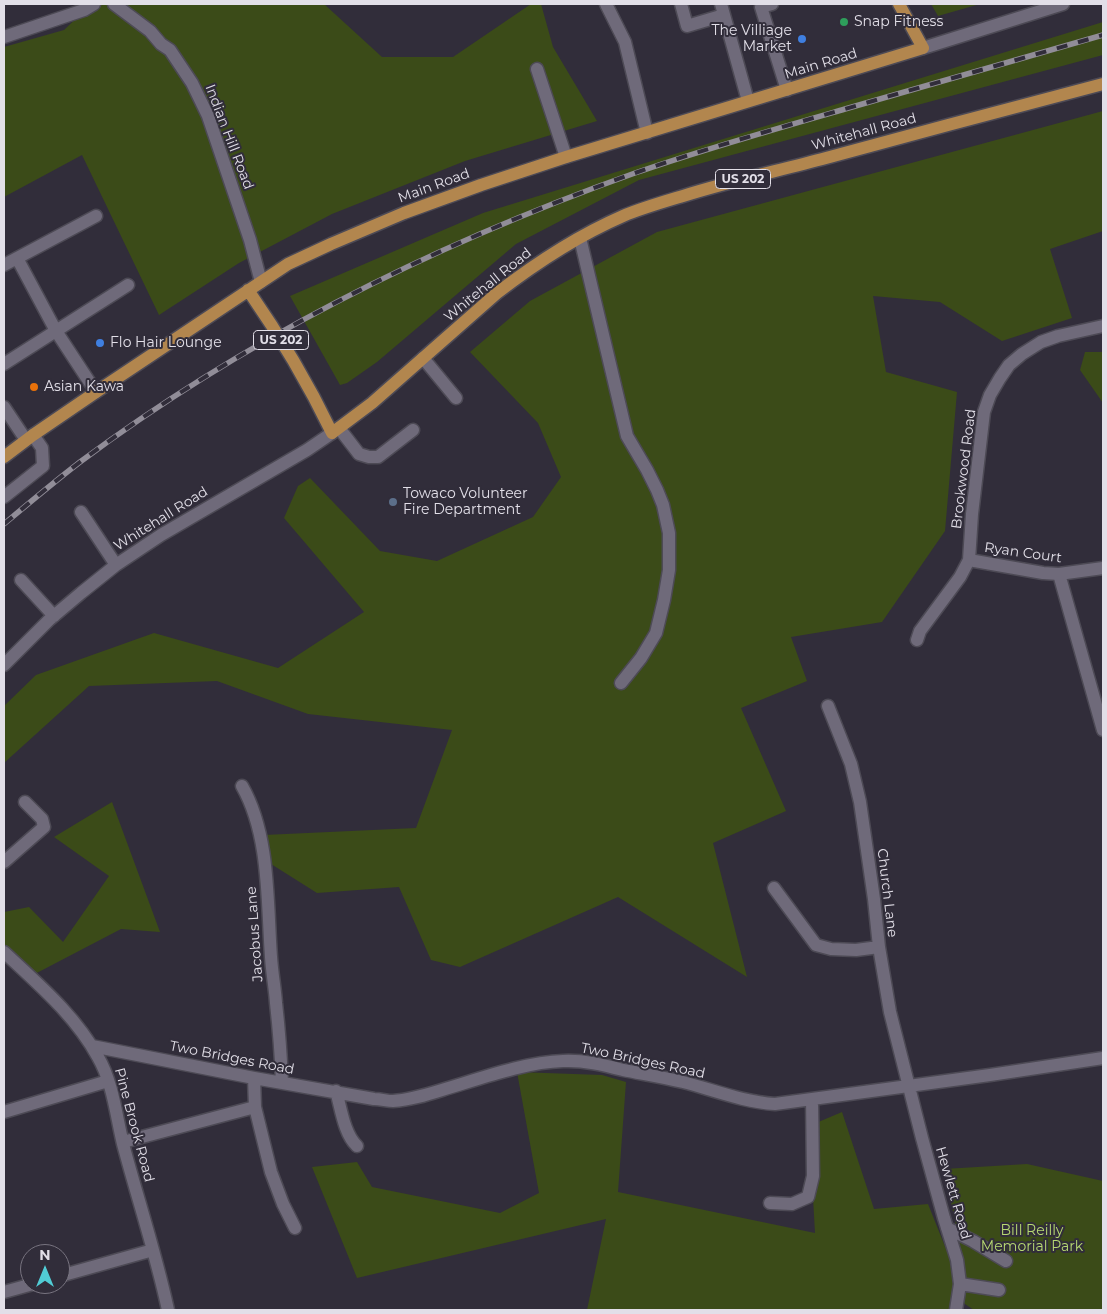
<!DOCTYPE html>
<html>
<head>
<meta charset="utf-8">
<style>
	body { margin:0 }
	#map { position:relative; width:1107px; height:1314px; overflow:hidden; background:#312d3a; font-family:Montserrat,sans-serif }
	canvas { display:block }
	.frame { position:absolute; inset:0; border:5px solid #e2dfe8; pointer-events:none }
	.north { position:absolute; left:20px; top:1244px; width:50px; height:50px; box-sizing:border-box; background:#312d3a; border:1px solid #787480; border-radius:50%; rotate:0deg; font-size:14px; font-weight:700; line-height:20px; text-align:center; color:#e2dfe8 }
	.north::after { content:''; display:block; margin:auto; width:18px; height:22px; background:#51ccd5; clip-path:polygon(50% 0,100% 100%,50% 72%,0 100%) }
</style>
</head>
<body>
<div id="map">
<canvas width="1107" height="1314"></canvas>
<div class="frame"></div>
<div class="north">N</div>
</div>
<script>
const ctx = document.querySelector('canvas').getContext('2d');
ctx.lineJoin = 'round';
function fill(path, color) { ctx.fillStyle = color; ctx.fill(path, 'evenodd'); }
function trace(path, color, width, dash) { ctx.strokeStyle = color; ctx.lineWidth = width; ctx.lineCap = dash ? 'butt' : 'round'; ctx.setLineDash(dash || []); ctx.stroke(path); }
function write(font, color, halo, rows, align = 'center') {
  ctx.font = font + ' Montserrat,sans-serif'; ctx.lineWidth = 4; ctx.setLineDash([]); ctx.textBaseline = 'middle'; ctx.strokeStyle = halo; ctx.fillStyle = color; for (const [text, x, y, turn = 0] of rows) {
    ctx.save(); ctx.translate(x, y); ctx.rotate((+turn || 0) * Math.PI / 180); ctx.textAlign = isNaN(turn) ? turn : align; if (halo) ctx.strokeText(text, 0, 0); ctx.fillText(text, 0, 0); ctx.restore();
  }
}
fill(new Path2D(`
	M91,4H324L382,57H453L531,4H541L553,47L597,121L465,161L332,214L239,263L159,315L82,155L4,197V47L64,30Z
	M931,4H980L938,16Z
	M1103,22V55L639,180L516,244L377,362L347,383L340,385L290,296L483,213Z
	M1103,111V231L1050,249L1072,318L1002,341L940,302L873,296L886,372L957,392L945,531L882,622L791,637L807,681L741,708L786,811L713,843L747,977L618,897L460,967L431,960L399,887L317,893L271,864L264,835L416,828L452,730L308,714L217,681L89,686L4,763V706L36,675L154,633L278,668L364,612L284,518L298,486L310,478L380,551L437,561L533,517L561,477L538,423L470,352L530,301L657,232Z
	M1085,352H1103V403L1080,370Z
	M112,802L160,932L121,929L31,976L4,951V912L29,907L63,942L109,876L54,837Z
	M517,1072L602,1075L626,1082L618,1192L815,1233L809,1126L842,1112L874,1209L928,1204L960,1284L955,1310H587L606,1219L357,1278L312,1167L357,1162L372,1187L500,1213L539,1193Z
	M1027,1164L1103,1181V1310H974L962,1302L964,1286L963,1259L944,1169Z`), '#3b4b18');
const minor = new Path2D(`
	M114,4L150,31L161,44L170,50L192,83L208,116L250,240L261,282
	M606,4L625,42L647,133
	M681,4L687,26L724,15
	M721,4L748,101
	M772,4L761,7L787,90
	M4,37L84,10L94,4
	M923,48L1063,4
	M537,69L566,157
	M580,238L627,436L647,470L657,490L663,505L669,533V570L664,600L656,633L641,658L621,683
	M17,258L56,331L96,392
	M4,265L96,216
	M423,358L456,398
	M4,364L128,285
	M4,407L26,440
	M339,428L359,454L369,457H378L413,430
	M4,497L43,466L42,448L33,435
	M81,512L116,565
	M969,560L1043,573L1059,574L1103,568
	M1059,574L1103,730
	M21,580L54,616
	M917,640L920,631L960,577L969,560L972,514L984,412L990,395L1000,378L1009,365L1022,354L1041,342L1058,336L1103,326
	M4,665L49,620L81,593L116,565L161,535L307,450L332,433
	M828,706L851,764L860,802L874,899L879,947L890,1012L922,1138L944,1218L957,1260L960,1284L956,1310
	M242,786C270,835 267,902 271,957C272,973 275,988 276,1003C279,1030 281,1056 282,1083
	M4,862L44,827L42,819L25,802
	M774,888L816,945L831,949L856,950L879,947
	M4,952C38,984 75,1015 98,1057C113,1083 116,1115 123,1144C138,1200 156,1254 168,1310
	M92,1046L254,1078L374,1099C381,1099 387,1101 393,1101C410,1100 426,1095 442,1090C479,1079 525,1062 563,1061C584,1060 604,1065 623,1070C643,1074 663,1077 683,1082C714,1090 743,1102 775,1104L990,1075L1103,1058
	M254,1078L255,1107L271,1172L283,1204L295,1228
	M336,1091C341,1108 344,1134 357,1146
	M4,1112L108,1081
	M123,1142L255,1107
	M770,1203L792,1204L808,1197L813,1176L812,1099
	M947,1228L973,1241L1006,1261
	M60,1276L153,1250
	M960,1284L999,1290
	M4,1292L33,1284`);
const major = new Path2D(`
	M248,290C280,336 308,383 332,433L372,403L497,293C536,263 577,236 623,216C642,208 663,202 683,196C730,181 778,171 826,158C918,133 1011,108 1103,84
	M4,457L33,435L96,392L288,264L331,244L404,213L481,185L566,157L923,48L899,4`);
trace(minor, '#4d4a55', 15);
trace(major, '#4d4a55', 15);
trace(minor, '#6f6a7a', 12);
trace(major, '#b2864e', 12);
const rail = new Path2D(`
	M4,524C29,503 54,482 80,462C248,337 438,243 635,173C704,149 775,129 845,109C931,84 1017,60 1103,35`);
trace(rail, '#918d98', 5.5);
trace(rail, '#312d3a', 4, [11]);
for (const [x, y, r, color] of [
	[844,22,5,"#2e9e5b"],
	[802,39,5,"#3f7fe0"],
	[100,343,5,"#3f7fe0"],
	[34,387,5,"#e8710a"],
	[393,502,5,"#5c6f8a"]
]) { const dot = new Path2D(); dot.arc(x, y, r, 0, 2 * Math.PI); ctx.fillStyle = color; ctx.fill(dot); trace(dot, '#312d3a', 2); }
for (const [x, y, w] of [
	[743,179,55],
	[281,340,55]
]) { const box = new Path2D(); box.roundRect(x - w / 2, y - 9.5, w, 19, 4); ctx.fillStyle = '#312d3a'; ctx.fill(box); trace(box, '#e2dfe8', 1); }
write('bold 12px', '#e2dfe8', null, [
	["US 202",743,179],
	["US 202",281,340]
]);
write('14px', '#e2dfe8', '#312d3a', [
	["Snap Fitness",854,22],
	["The Villiage",792,31,"right"],
	["Market",792,47,"right"],
	["Flo Hair Lounge",110,343],
	["Asian Kawa",44,387],
	["Towaco Volunteer",403,494],
	["Fire Department",403,510]
], 'left');
write('14px', '#e2dfe8', '#312d3a', [
	["Main Road",821,64,-17],
	["Whitehall Road",864,132,-15],
	["Indian Hill Road",229,137,69],
	["Main Road",434,186,-20],
	["Whitehall Road",488,285,-39],
	["Brookwood Road",964,469,-83],
	["Whitehall Road",161,519,-32],
	["Ryan Court",1023,553,8],
	["Church Lane",887,893,83],
	["Jacobus Lane",255,934,-94],
	["Two Bridges Road",232,1058,11],
	["Two Bridges Road",643,1061,12],
	["Pine Brook Road",134,1125,75],
	["Hewlett Road",953,1193,74]
]);
write('14px', '#b7d972', '#312d3a', [
	["Bill Reilly",1032,1231],
	["Memorial Park",1032,1247]
]);
</script>
</body>
</html>
